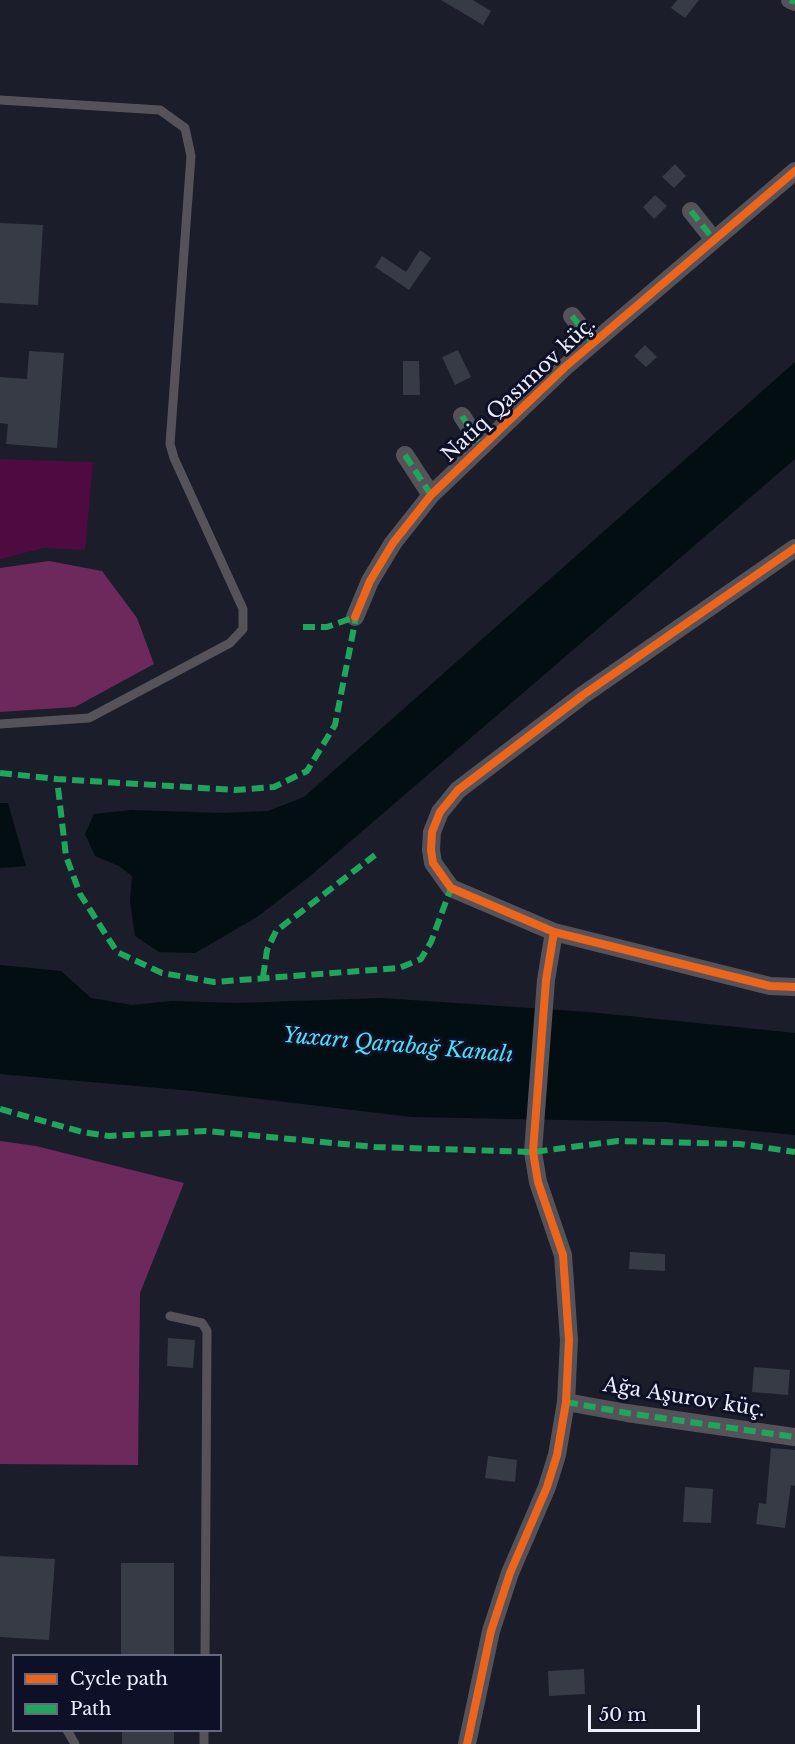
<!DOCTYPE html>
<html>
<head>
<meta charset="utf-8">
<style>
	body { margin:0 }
	#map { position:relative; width:795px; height:1744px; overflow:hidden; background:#1b1d2a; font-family:"Libre Baskerville",serif }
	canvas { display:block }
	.legend { position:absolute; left:12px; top:1654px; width:210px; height:78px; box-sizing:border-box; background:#0d1026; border:2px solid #66697c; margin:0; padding:8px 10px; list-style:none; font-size:18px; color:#ebeffc }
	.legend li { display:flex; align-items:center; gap:12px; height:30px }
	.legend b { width:30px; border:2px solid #66697c }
	.scale { position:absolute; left:588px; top:1705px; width:112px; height:27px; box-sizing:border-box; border:3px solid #ebeffc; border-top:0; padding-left:8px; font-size:18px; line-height:21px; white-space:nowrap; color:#ebeffc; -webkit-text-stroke:4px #0d1026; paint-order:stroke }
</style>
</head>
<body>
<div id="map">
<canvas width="795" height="1744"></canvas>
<ul class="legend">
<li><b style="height:8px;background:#eb651d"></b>Cycle path</li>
<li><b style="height:8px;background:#20a55d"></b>Path</li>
</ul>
<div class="scale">50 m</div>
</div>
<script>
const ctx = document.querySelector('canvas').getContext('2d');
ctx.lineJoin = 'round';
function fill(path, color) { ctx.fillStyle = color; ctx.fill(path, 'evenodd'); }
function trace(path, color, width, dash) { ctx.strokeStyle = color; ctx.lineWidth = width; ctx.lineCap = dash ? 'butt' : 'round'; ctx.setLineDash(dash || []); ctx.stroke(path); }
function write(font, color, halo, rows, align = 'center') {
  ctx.font = font + ' "Libre Baskerville",serif'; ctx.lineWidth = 6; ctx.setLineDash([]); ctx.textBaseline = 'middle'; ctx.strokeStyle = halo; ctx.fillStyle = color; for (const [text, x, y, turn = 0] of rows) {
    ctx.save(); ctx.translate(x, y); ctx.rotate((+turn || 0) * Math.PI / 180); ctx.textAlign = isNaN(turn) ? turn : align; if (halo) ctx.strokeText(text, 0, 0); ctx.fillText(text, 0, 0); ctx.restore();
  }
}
fill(new Path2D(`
	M0,459L93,462L85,550L44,548L0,559Z`), '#4f0a41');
fill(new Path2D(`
	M49,561L102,571L137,618L154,664L75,707L0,712V568Z
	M0,1141L36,1146L184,1183L140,1293L138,1465L0,1464Z`), '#6d295c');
fill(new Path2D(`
	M795,362V459L309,877L257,917L195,953L159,952L135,936L130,901L132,876L119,866L95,856L85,834L94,814L132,810L221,813L268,811L304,797Z
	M0,803H8L26,866L0,868Z
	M0,965L61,971L91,998L132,1005L172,1001L238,1003L381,998L589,1012L795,1033V1135L666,1122L412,1117L193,1091L0,1074Z`), '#020e11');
fill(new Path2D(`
	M441,0H473L491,11L483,25Z
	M677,0H699L685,18L671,8Z
	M675,164L686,176L674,188L662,177Z
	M655,195L667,206L654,219L643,207Z
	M0,223L43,225L38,305L0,303Z
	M420,250L431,258L409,290L375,267L382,256L406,272Z
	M645,345L657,357L646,367L634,356Z
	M458,350L471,377L455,385L442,357Z
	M29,351L64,353L57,448L6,444L8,424L0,423V377L27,379Z
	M403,361H419L420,395H403Z
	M630,1252L665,1254V1271L629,1269Z
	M168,1338L195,1340L193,1368L167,1366Z
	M754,1367L790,1370L788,1395L752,1392Z
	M771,1448L795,1450V1486L791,1485L785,1528L756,1524L759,1503L766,1504Z
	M488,1456L517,1460L515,1482L485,1478Z
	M685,1487L713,1489L711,1523L683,1522Z
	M0,1556L55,1559L49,1640L0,1637Z
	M121,1563H174V1656H121Z
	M584,1669L585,1694L549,1696L548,1671Z
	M122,1731H174V1744H122Z`), '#363b45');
trace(new Path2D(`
	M0,100L160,110L185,128L191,156L170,444L174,458L243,609V629L230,643L89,718L0,724
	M170,1316L202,1323L207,1331L205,1656
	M67,1730L75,1744
	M204,1744V1730`), '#555359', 9);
trace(new Path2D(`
	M790,0L795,2
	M691,211L714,240
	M572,316L593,343
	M462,416L481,446
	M405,455L431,495
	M795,548L583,695L458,790L440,812L432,832L431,850L433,863L451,888L554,932L770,986L795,987
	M355,617L370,581L393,543L431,495L565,367L795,171
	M566,1402L627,1413L795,1437
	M467,1744L491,1631L510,1573L547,1487L557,1455L566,1402L569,1340L563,1255L538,1182L533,1152L546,980L554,932`), '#555359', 18);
trace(new Path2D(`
	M790,0L795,2
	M691,211L714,240
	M572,316L593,343
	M462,416L481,446
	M405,455L431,495
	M357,612L335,725L307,771L274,787L235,790L57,779L66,856L80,894L117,952L162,973L214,982L399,968L421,959L431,942L451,888
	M303,627H327L355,617
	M0,773L57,779
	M263,977L267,950L276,931L375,855
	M0,1109L82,1132L109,1136L206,1131L375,1147L533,1152L618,1141L740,1144L795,1152
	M566,1402L627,1413L795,1437`), '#20a55d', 6, [12, 6]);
trace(new Path2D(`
	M795,548L583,695L458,790L440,812L432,832L431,850L433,863L451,888L554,932L770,986L795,987
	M355,617L370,581L393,543L431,495L565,367L795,171
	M467,1744L491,1631L510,1573L547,1487L557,1455L566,1402L569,1340L563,1255L538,1182L533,1152L546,980L554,932`), '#eb651d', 8);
write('20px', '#ebeffc', '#0d1026', [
	["Natiq Qasımov küç.",519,390,-43],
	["Ağa Aşurov küç.",684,1398,9]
]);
write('italic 21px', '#4be1f9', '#0d1026', [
	["Yuxarı Qarabağ Kanalı",398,1046,5]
]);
</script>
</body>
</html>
